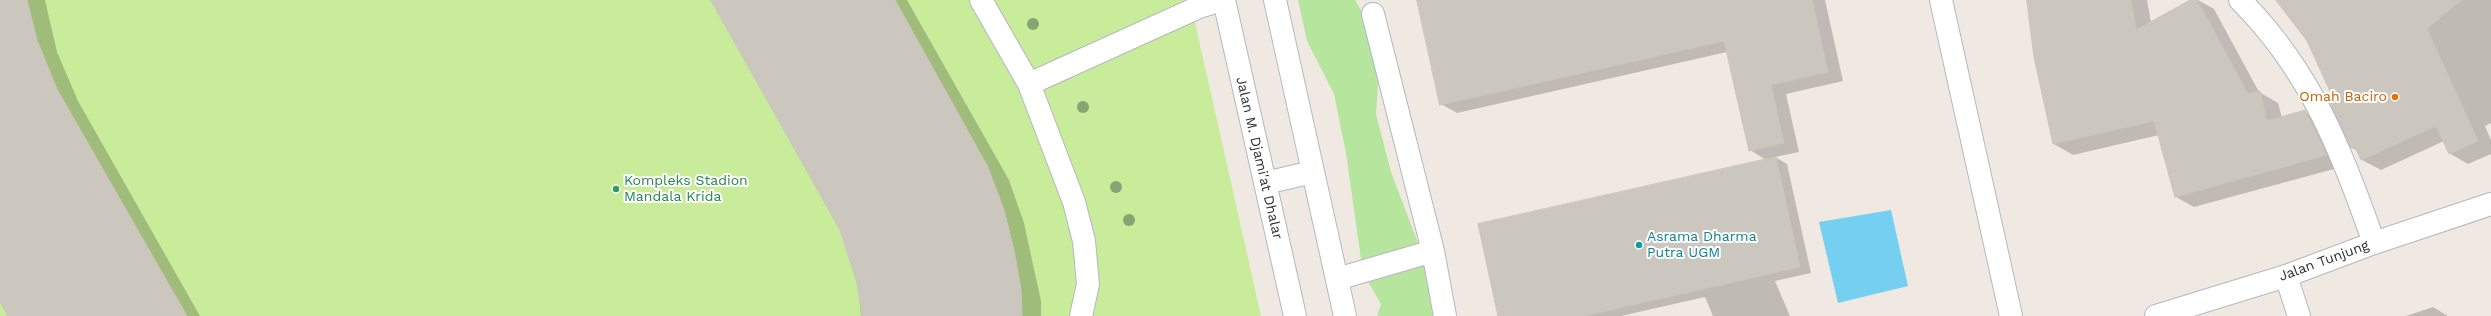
<!DOCTYPE html>
<html>
<head>
<meta charset="utf-8">
<style>
	body { margin:0 }
	canvas { display:block; background:#efe9e1 }
</style>
</head>
<body>
<canvas width="2491" height="316"></canvas>
<script>
const ctx = document.querySelector('canvas').getContext('2d');
ctx.lineJoin = 'round';
function fill(path, color) { ctx.fillStyle = color; ctx.fill(path, 'evenodd'); }
function trace(path, color, width, dash) { ctx.strokeStyle = color; ctx.lineWidth = width; ctx.lineCap = dash ? 'butt' : 'round'; ctx.setLineDash(dash || []); ctx.stroke(path); }
function write(font, color, halo, rows, align = 'center') {
  ctx.font = font + ' "Work Sans",sans-serif'; ctx.lineWidth = 4; ctx.setLineDash([]); ctx.textBaseline = 'middle'; ctx.strokeStyle = halo; ctx.fillStyle = color; for (const [text, x, y, turn = 0] of rows) {
    ctx.save(); ctx.translate(x, y); ctx.rotate((+turn || 0) * Math.PI / 180); ctx.textAlign = isNaN(turn) ? turn : align; if (halo) ctx.strokeText(text, 0, 0); ctx.fillText(text, 0, 0); ctx.restore();
  }
}
fill(new Path2D(`
	M1298,0H1355L1381,44L1376,114L1391,172L1426,264L1436,316H1377L1381,304L1363,273L1346,153L1334,94L1307,41Z`), '#b6e59e');
fill(new Path2D(`
	M0,0H1190L1261,316H0Z`), '#c9ec9a');
fill(new Path2D(`
	M1891,210L1908,286L1838,303L1819,222Z`), '#75cff0');
fill(new Path2D(`
	M0,0H45L57,52L78,101L200,316H9L0,300Z
	M712,0H907L1009,180L1024,223L1041,301V316H861L858,282L841,230Z
	M1418,0H1825L1843,81L1786,94L1799,152L1775,157L1787,164L1811,273L1775,281L1790,316H1713L1705,297L1621,316H1499L1766,160L1750,150L1727,52L1457,113L1441,104Z
	M2028,0H2147L2151,22L2192,0H2198L2214,9L2259,92L2278,103L2282,118L2305,112L2324,122L2345,166L2194,207L2176,197L2159,135L2073,155L2054,144L2035,57Z
	M2277,0H2491V123L2485,126L2491,140V154L2468,164L2449,153L2444,141L2381,170L2362,160L2358,151L2352,148L2336,103L2308,40Z
	M2433,307L2448,316H2406Z`), '#0003');
const building = new Path2D(`
	M0,0H27L37,40L57,89L187,316H8L0,302Z
	M711,0H895L988,167L1004,210L1014,250L1021,289L1022,316H862L857,283L840,230Z
	M1417,0H1812L1828,72L1771,85L1784,143L1749,151L1724,41L1440,105Z
	M2027,0H2131L2136,30L2190,0H2197L2248,94L2260,91L2267,121L2305,110L2327,155L2175,197L2154,121L2053,144L2034,57Z
	M2276,0H2461L2427,29L2478,141L2449,154L2436,126L2361,160L2355,147L2351,148L2330,104L2335,102L2307,41Z
	M1776,157L1800,267L1584,316H1498L1478,224Z`);
fill(building, '#cbc7bf');
trace(building, '#cbc5ba', 1);
const service = new Path2D(`
	M981,0L1029,84L1074,202L1084,241L1088,284L1081,316
	M1373,14L1433,251L1445,316
	M1029,84L1199,7L1222,0
	M1337,279L1433,251`);
const minor = new Path2D(`
	M1941,0L2011,316
	M2240,0C2310,70 2342,151 2374,243
	M2286,276L2299,316`);
const tertiary = new Path2D(`
	M1224,0L1295,316
	M1275,0L1345,316
	M1265,183L1313,172
	M2156,316L2286,276L2374,243L2491,204`);
trace(service, '#b4b7c1', 24);
trace(minor, '#b4b7c1', 24);
trace(tertiary, '#b4b7c1', 24);
trace(service, '#fff', 22);
trace(minor, '#fff', 22);
trace(tertiary, '#fff', 22);
ctx.fillStyle = '#84a574';
for (const [x, y] of [
	[1033,24],
	[1083,107],
	[1116,187],
	[1129,220]
]) { ctx.beginPath(); ctx.arc(x, y, 6, 0, 2 * Math.PI); ctx.fill(); }
for (const [x, y, r, color] of [
	[2395,97,4,"#e8710a"],
	[616,189,4,"#2e9e5b"],
	[1639,245,4,"#0f9aa8"]
]) { const dot = new Path2D(); dot.arc(x, y, r, 0, 2 * Math.PI); ctx.fillStyle = color; ctx.fill(dot); trace(dot, '#fff', 1.5); }
write('14px', '#c56008', '#fff', [
	["Omah Baciro",2387,97]
], 'right');
write('14px', '#2e2e2e', '#fff', [
	["Jalan M. Djami'at Dhalar",1259,158,77],
	["Jalan Tunjung",2324,261,-20]
]);
write('14px', '#27864d', '#fff', [
	["Kompleks Stadion",624,181],
	["Mandala Krida",624,197]
], 'left');
write('14px', '#0d838f', '#fff', [
	["Asrama Dharma",1647,237],
	["Putra UGM",1647,253]
], 'left');
</script>
</body>
</html>
